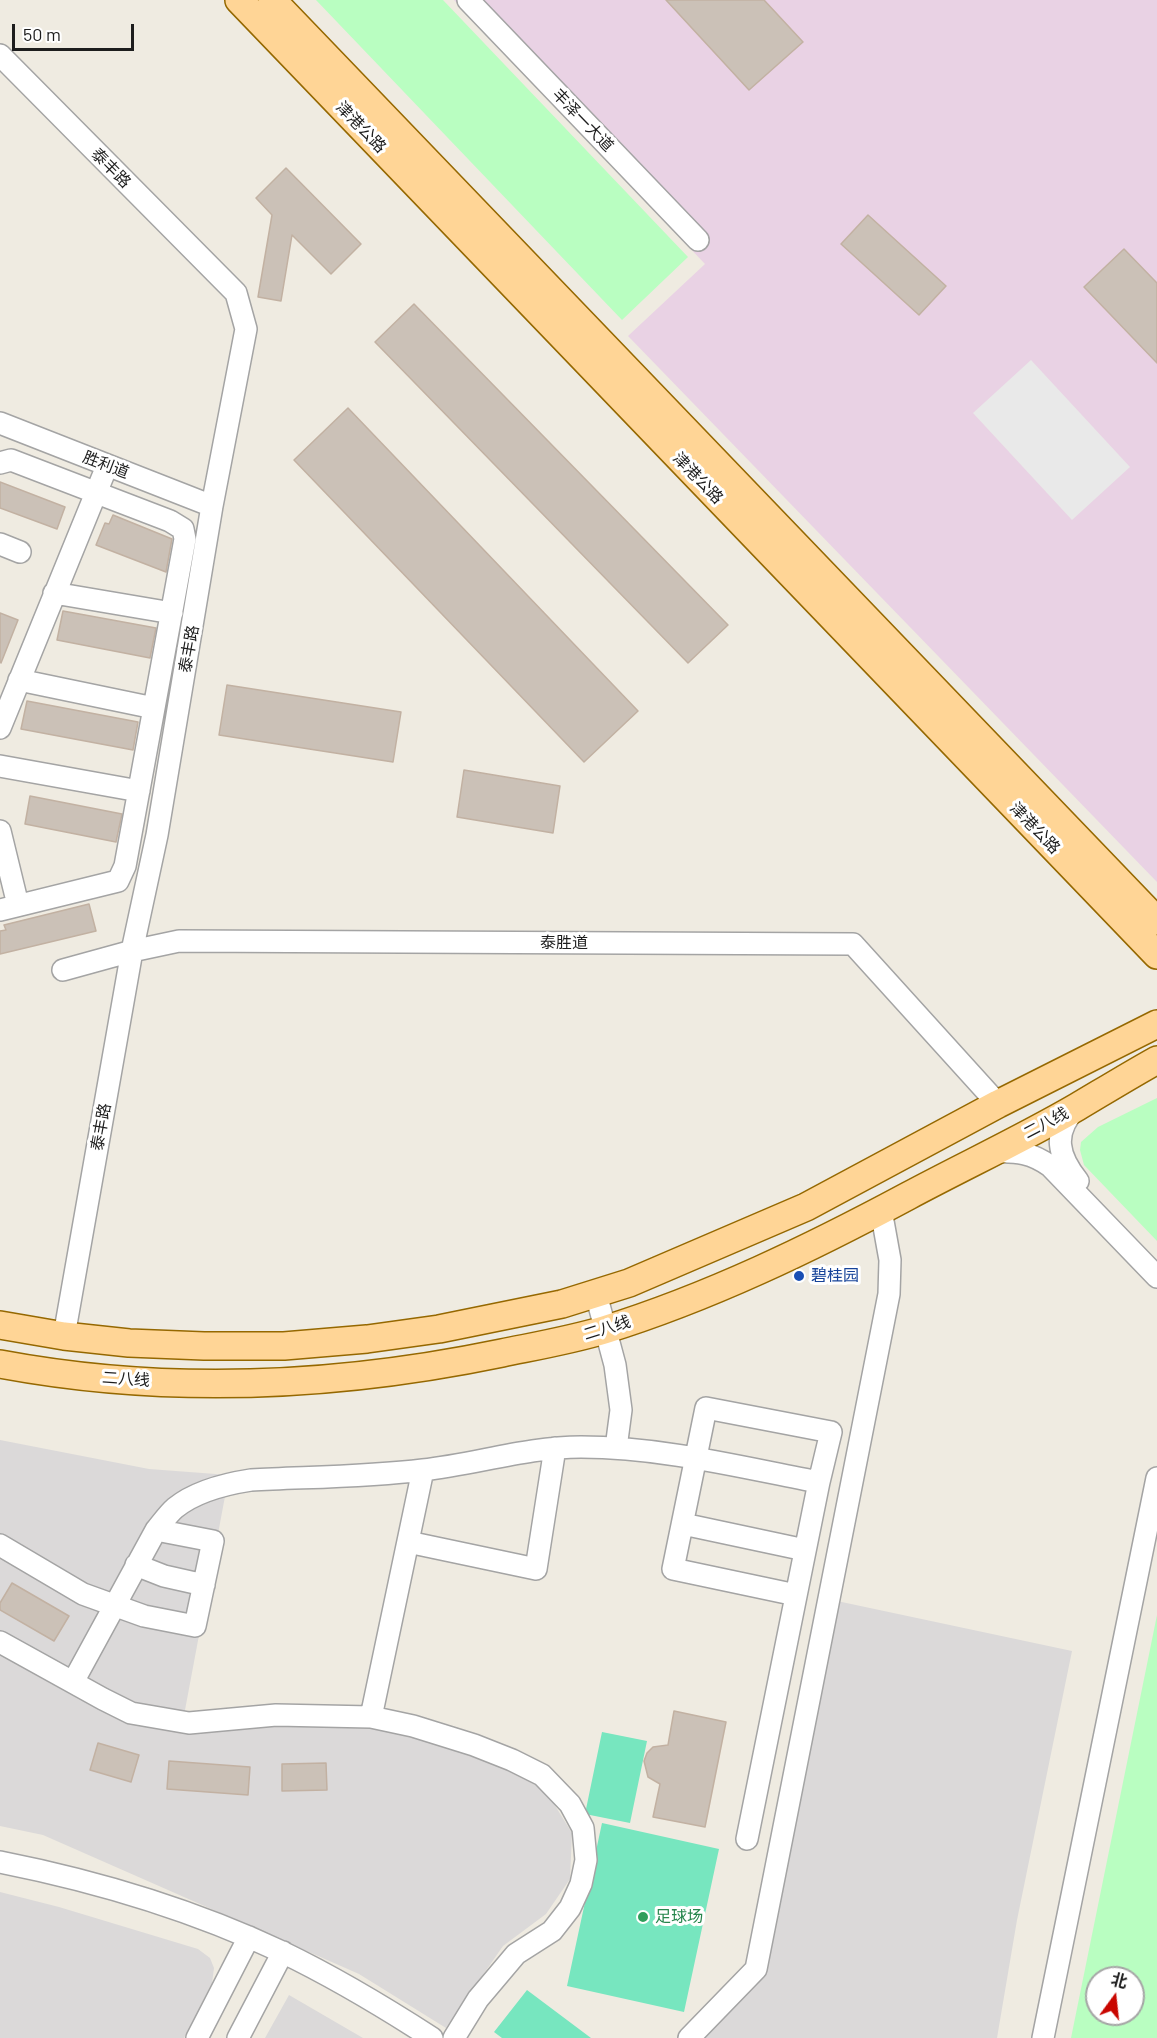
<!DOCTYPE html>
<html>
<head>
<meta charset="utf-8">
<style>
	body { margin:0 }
	#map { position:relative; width:1157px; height:2038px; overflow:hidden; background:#efebe1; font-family:Barlow,"Noto Sans SC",sans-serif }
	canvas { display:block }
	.north { position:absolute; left:1085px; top:1966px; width:60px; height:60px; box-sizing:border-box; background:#fff; border:2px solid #a5a5a5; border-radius:50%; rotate:15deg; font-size:16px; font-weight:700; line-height:24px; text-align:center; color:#1d1d1d }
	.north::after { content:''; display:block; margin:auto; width:21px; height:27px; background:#c90600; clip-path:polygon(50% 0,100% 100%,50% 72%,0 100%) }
	.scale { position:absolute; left:12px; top:24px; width:122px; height:27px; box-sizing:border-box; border:3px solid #1d1d1d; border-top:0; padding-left:8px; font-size:18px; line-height:21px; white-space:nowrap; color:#1d1d1d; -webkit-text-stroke:4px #fff; paint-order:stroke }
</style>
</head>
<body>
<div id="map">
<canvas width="1157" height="2038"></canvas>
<div class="north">北</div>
<div class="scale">50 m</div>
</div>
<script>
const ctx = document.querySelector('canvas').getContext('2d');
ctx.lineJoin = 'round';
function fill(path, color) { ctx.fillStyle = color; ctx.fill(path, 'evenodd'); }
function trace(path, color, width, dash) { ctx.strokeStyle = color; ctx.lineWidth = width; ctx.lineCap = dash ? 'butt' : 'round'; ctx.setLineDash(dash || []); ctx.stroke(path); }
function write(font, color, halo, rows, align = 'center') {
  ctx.font = font + ' Barlow,"Noto Sans SC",sans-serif'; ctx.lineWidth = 6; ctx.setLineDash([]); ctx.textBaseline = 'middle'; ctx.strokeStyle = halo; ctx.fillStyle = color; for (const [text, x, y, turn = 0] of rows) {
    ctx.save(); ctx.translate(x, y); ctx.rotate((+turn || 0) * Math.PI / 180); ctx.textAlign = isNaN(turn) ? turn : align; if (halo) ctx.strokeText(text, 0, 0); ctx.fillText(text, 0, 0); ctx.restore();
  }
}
fill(new Path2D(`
	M0,1440L149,1469L229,1475L182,1726L360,1723L419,1737L513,1772L546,1791L572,1833L570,1879L546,1914L503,1946L446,2028L359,1974L43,1835L0,1826Z
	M837,1601L1072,1651L1017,1920L997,2038H704L765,1974Z
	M0,1892L59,1907L198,1949L210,1958L214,1968L212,1983L184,2038H0Z
	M289,1995L363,2038H265Z`), '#dbd9d9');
fill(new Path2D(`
	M454,0H1157V882L628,336L705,264Z`), '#e9d2e4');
fill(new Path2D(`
	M316,0H443L688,257L622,320Z
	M1157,1098V1241L1084,1165L1080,1150L1081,1142L1098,1127Z
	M1157,1615V2038H1071ZM1097,1978H1133V2014H1097Z`), '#b9fec1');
fill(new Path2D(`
	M602,1732L647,1741L630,1823L585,1814Z
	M602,1823L719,1849L684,2012L567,1986Z
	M527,1990L591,2038H502L494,2032Z`), '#77e6bf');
fill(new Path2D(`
	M1031,360L1130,467L1072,520L973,413Z`), '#e9e9e9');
const building = new Path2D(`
	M666,0H764L803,42L749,90Z
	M286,168L361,244L331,274L292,235L281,301L258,297L272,215L256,198Z
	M868,215L946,286L919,315L841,244Z
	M1124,249L1157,283V363L1084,287Z
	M414,304L728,625L688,663L375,342Z
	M348,408L638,711L584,762L294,460Z
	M0,482L65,507L57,529L0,508Z
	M113,515L172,539L166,572L96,545L105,523L109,524Z
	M63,611L156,628L150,658L57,640Z
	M0,613L18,620L1,663L0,662Z
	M227,685L401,712L393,762L219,735Z
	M27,701L138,722L133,750L21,729Z
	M464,770L560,786L553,833L457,817Z
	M30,796L122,814L116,842L25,824Z
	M89,904L96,931L0,954V931L6,930L4,925Z
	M12,1583L69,1616L54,1641L0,1610V1603Z
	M674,1711L726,1722L705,1827L653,1817L660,1784L648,1777L644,1761L647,1753L653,1747L668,1745Z
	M98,1743L139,1755L131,1782L90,1770Z
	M169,1761L250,1767L248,1795L167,1789Z
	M326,1763L327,1790L282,1791V1764Z`);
fill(building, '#cbc1b7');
trace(building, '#c2b1a2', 1.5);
const minor = new Path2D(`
	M468,0L698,240
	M0,55L236,293L246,329L212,506L157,835L132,951L64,1336
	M0,423L212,506
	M0,463L11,460L170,521L183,529L185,539L125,866L118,881L0,910
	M0,544L20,552
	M54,593L172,613
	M19,680L154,708
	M0,728L107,466
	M0,766L139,791
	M0,831L18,905
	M63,970L132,951L179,941L853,944L998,1104
	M1076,1108C1052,1133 1058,1156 1078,1181
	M995,1152C1017,1151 1032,1153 1050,1166L1157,1277
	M596,1294L615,1365L621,1410L616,1448
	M683,1524L805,1550
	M408,1542L536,1569L555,1448
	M0,1545L83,1594L144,1616L195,1626L213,1541L156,1530
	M136,1565L164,1576L204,1585
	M0,1642L103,1699L131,1713L189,1723L276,1715L371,1717L413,1726L474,1745L512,1760L542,1775L570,1804L583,1828L586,1860L581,1884L570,1908L552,1931L516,1954L478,1999L454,2038
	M73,1682L156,1530C162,1523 168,1514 175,1508C196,1491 225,1484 251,1480C308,1477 366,1477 423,1470C476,1464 528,1447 581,1447C661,1447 740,1467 819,1482
	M371,1717L423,1470
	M747,1839L819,1482L831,1432L706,1408L673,1569L796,1595
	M0,1862C96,1881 193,1910 282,1952C334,1977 384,2007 432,2038
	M197,2038L249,1937
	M238,2038L283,1952
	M689,2038L756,1969L889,1294L890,1260L881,1210
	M1043,2038L1157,1478`);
const major = new Path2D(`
	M239,0L1157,955
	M272,0L1157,921
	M0,1325L64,1336L129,1343L204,1346H284L367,1339L439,1329L562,1304L629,1283L806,1207L998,1104L1157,1024
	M0,1364C166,1395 338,1387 502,1353C536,1346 571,1340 604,1330C710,1297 811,1248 908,1196C964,1166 1022,1139 1077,1107C1104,1091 1130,1075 1157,1060`);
trace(minor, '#a4a4a4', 24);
trace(major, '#956800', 30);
trace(minor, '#fff', 21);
trace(major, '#ffd596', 27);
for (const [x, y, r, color] of [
	[799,1276,6,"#1a4fb4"],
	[643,1917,6,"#2e9e5b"]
]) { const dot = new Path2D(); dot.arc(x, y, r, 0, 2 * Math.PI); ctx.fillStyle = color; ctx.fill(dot); trace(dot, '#fff', 2); }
write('16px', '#1d1d1d', '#fff', [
	["丰泽一大道",583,120,46],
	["津港公路",361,127,46],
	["泰丰路",111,168,45],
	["胜利道",106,465,21],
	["津港公路",698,478,46],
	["泰丰路",189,649,-80],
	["津港公路",1035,828,46],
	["泰胜道",564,943],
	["二八线",1046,1123,-28],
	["泰丰路",101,1127,-80],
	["二八线",607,1328,-17],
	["二八线",126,1379,4]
]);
write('16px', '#164399', '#fff', [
	["碧桂园",811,1276]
], 'left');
write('16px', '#27864d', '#fff', [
	["足球场",655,1917]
], 'left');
</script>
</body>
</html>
